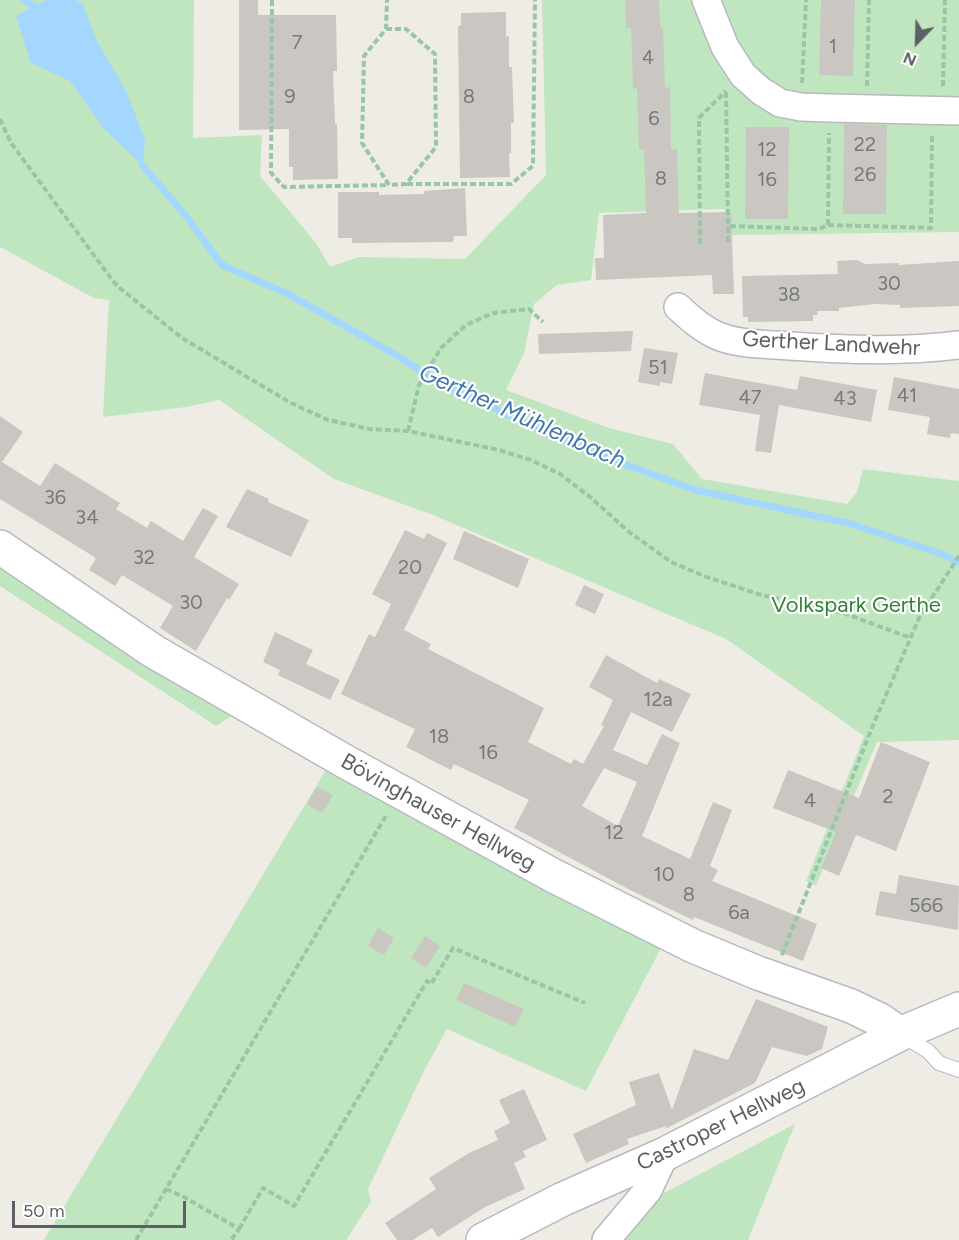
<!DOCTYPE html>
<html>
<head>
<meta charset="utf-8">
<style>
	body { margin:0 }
	#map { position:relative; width:959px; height:1240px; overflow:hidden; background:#eeece4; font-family:Figtree,sans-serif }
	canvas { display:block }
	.north { position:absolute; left:887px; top:12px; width:60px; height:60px; -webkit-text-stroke:4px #fff; paint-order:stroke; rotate:203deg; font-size:16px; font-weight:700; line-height:24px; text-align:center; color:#5c5f64 }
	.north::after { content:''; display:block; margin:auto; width:21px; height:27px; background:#5c5f64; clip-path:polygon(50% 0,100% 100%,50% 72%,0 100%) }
	.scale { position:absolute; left:12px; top:1201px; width:174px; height:27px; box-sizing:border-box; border:3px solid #5c5f64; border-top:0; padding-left:8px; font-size:18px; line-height:21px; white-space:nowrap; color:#5c5f64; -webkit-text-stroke:4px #fff; paint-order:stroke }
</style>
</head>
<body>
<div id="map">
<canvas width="959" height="1240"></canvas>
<div class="north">N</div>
<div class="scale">50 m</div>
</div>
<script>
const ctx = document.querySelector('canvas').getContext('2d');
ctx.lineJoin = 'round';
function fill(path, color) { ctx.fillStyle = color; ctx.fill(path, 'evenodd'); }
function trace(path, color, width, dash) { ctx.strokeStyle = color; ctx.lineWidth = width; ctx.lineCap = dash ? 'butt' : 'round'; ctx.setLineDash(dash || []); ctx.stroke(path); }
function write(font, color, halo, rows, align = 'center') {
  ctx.font = font + ' Figtree,sans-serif'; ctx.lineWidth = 4.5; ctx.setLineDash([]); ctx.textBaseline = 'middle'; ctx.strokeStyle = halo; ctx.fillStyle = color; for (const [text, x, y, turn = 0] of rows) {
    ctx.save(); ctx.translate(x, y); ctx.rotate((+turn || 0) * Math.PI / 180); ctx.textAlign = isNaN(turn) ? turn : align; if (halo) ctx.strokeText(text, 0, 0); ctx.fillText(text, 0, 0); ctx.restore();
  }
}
fill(new Path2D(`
	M0,0H194L193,138L262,135L260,176L316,243L330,267L358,257L465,259L546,175L542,0H959V232L732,235L725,209L599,213L591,280L557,285L534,304L524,354L506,390L609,428L673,444L702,479L847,504L857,492L863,469L959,481V740L877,742L816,885L806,881L864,736L726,639L433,515L334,479L219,400L186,407L103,417L109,300L94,298L0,247Z
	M0,564L236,713L216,726L0,586Z
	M327,768L661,948L586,1091L447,1029L425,1069L368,1189L371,1202L346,1240H44Z
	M795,1124L748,1240H623L664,1193Z`), '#c0e6c0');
fill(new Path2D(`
	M46,0H76L83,4L96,39L127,93L145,140L143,166L104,129L70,81L31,63L16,16Z`), '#a3d7fe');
trace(new Path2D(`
	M24,0L34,6
	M143,166L186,216L222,265L290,295L401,358L440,383L575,446L695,490L848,523L942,554L959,563`), '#a3d7fe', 7);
fill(new Path2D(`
	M239,0H258V15H336L337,71H333L335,124H337L338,179L293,180V167H289V129L239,130Z
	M625,0H659L660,27H663L665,88L670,87L671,149H677L679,213L731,212L734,294H713L712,275L596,280L595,258H604L603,215L646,213L644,150L639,149L637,88L633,89L631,28H626Z
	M821,0H855L853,76L819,75Z
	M506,12V37L509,36V67H512L513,97L514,123H511V153H509L510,177L460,178L458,26H461V13Z
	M844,124L887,125L886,214H843Z
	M746,127H789L788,219H745Z
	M465,188L467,236H454L453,242L352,243V238H338V192H379V195L424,194V191Z
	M857,260L865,264L899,263V265L959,261V306L900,308V305L875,304L839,308V311H817L818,315H813V321L748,322V317H743L742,276L838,274L837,261Z
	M633,331L631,351L539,354L538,334Z
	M644,348L678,353L672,384L660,382V386L638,382Z
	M705,373L797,390L800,376L877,390L871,422L779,405L771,453L755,451L760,415L699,405Z
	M894,377L959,389V434L951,433L950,438L927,434L930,417L888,410Z
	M0,416L23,432L2,462L40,486L55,463L120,503L116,509L147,528L151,521L183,541L203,508L218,516L194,557L239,584L229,600L227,598L196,651L160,628L173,606L122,575L115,586L89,570L96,558L0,499Z
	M247,489L269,499L268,502L309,520L291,557L226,527Z
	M405,530L424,539L427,533L447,543L404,630L431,644L428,649L544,708L528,742L571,764L574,759L583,764L604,726L601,725L613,700L589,687L606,655L657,683L659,679L691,694L672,732L631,712L613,750L647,765L662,734L680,743L642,836L690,859L713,802L732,810L710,866L718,870L712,881L817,924L803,961L694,917L693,920L632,891L514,828L529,800L454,764L451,770L406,747L415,729L341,694L369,634L375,637L391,604L372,594ZM604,768L637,782L618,826L582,806Z
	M464,531L529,559L518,588L453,559Z
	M584,585L604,594L595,614L575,605Z
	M275,632L313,650L306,664L340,680L330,700L278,675L280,670L263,662Z
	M881,742L930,762L896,851L856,835L839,876L821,868L836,832L773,808L788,770L859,798Z
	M317,787L333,795L322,813L307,804Z
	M899,875L959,886L958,930L875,915L880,891L896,894Z
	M378,928L394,938L384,955L368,946Z
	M425,936L440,946L426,968L411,958Z
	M464,983L524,1009L515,1027L456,1000Z
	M756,999L828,1027L822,1049L807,1056L772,1047L755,1083L665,1129L666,1126L627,1139L629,1144L586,1163L573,1134L636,1105L629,1082L659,1073L672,1110L694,1049L728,1060Z
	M524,1089L547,1140L523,1151L526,1157L514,1163L525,1189L485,1207L438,1237L432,1228L413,1240H397L385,1223L436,1189L429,1178L469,1153L498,1140L494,1131L510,1123L499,1100Z`), '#cac6c1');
const lane = new Path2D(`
	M903,1036L928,1051L939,1063L959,1070`);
const street = new Path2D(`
	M706,0L725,47L743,75L761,91L780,103L801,107L830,108L959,111
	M678,307C691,319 702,329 718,336C740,345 767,344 790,346C847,350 903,352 959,345
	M606,1240L648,1190L665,1154`);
const secondary = new Path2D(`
	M0,547L153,651L346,762L554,876L693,946L758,973L851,1006L880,1020L900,1034
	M483,1240L563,1199L665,1154L900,1034L959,1009`);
trace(lane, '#b6b9be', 16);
trace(street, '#b6b9be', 30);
trace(secondary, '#b7bac0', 36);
trace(new Path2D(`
	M272,0L271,173L284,187L389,185
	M386,29H406L435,54L436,147L406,184L389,185L362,143L364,56L386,29L387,0
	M802,83L806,0
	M867,86L869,0
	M943,86L945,0
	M726,92L728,226
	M0,119L11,143L113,281L122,290L182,338L291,403L328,420L370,429L408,431L499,450L531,460L560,474L589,496L629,532L671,562L704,576L758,594L846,614L911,638
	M407,184H511L533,166L535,0
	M828,225L829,133
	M728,242V226L819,229L828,225L931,228L932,134
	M700,244L699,118L726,91
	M408,431L419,385L441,348L466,325L493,313L529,309L543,322
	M782,955L871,730L920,616L959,556
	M166,1189L184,1197L239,1229L231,1240
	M239,1229L263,1188L294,1206L427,981L431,984L453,948L585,1003
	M136,1240L387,814`), '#99c6a6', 4, [6, 3]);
trace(lane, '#fff', 14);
trace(street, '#fff', 27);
trace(secondary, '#fff', 33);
write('20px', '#78797b', null, [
	["7",297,43],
	["1",833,47],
	["4",648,58],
	["9",290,97],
	["8",469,97],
	["6",654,119],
	["22",865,145],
	["12",767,150],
	["26",865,175],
	["8",661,179],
	["16",767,180],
	["30",889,284],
	["38",789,295],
	["51",658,368],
	["41",907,396],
	["47",750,398],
	["43",845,399],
	["36",55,498],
	["34",87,518],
	["32",144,558],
	["20",410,568],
	["30",191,603],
	["12a",658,700],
	["18",439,737],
	["16",488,753],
	["2",888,797],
	["4",810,801],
	["12",614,833],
	["10",664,875],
	["8",689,895],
	["566",926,906],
	["6a",739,913]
]);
write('22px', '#5c5f64', '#fff', [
	["Gerther Landwehr",831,344,3],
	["Bövinghauser Hellweg",438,813,29],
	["Castroper Hellweg",721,1125,-26]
]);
write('22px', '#358238', '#fff', [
	["Volkspark Gerthe",856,606]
]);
write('italic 24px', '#4178b0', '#fff', [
	["Gerther Mühlenbach",522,417,24]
]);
</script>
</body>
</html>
